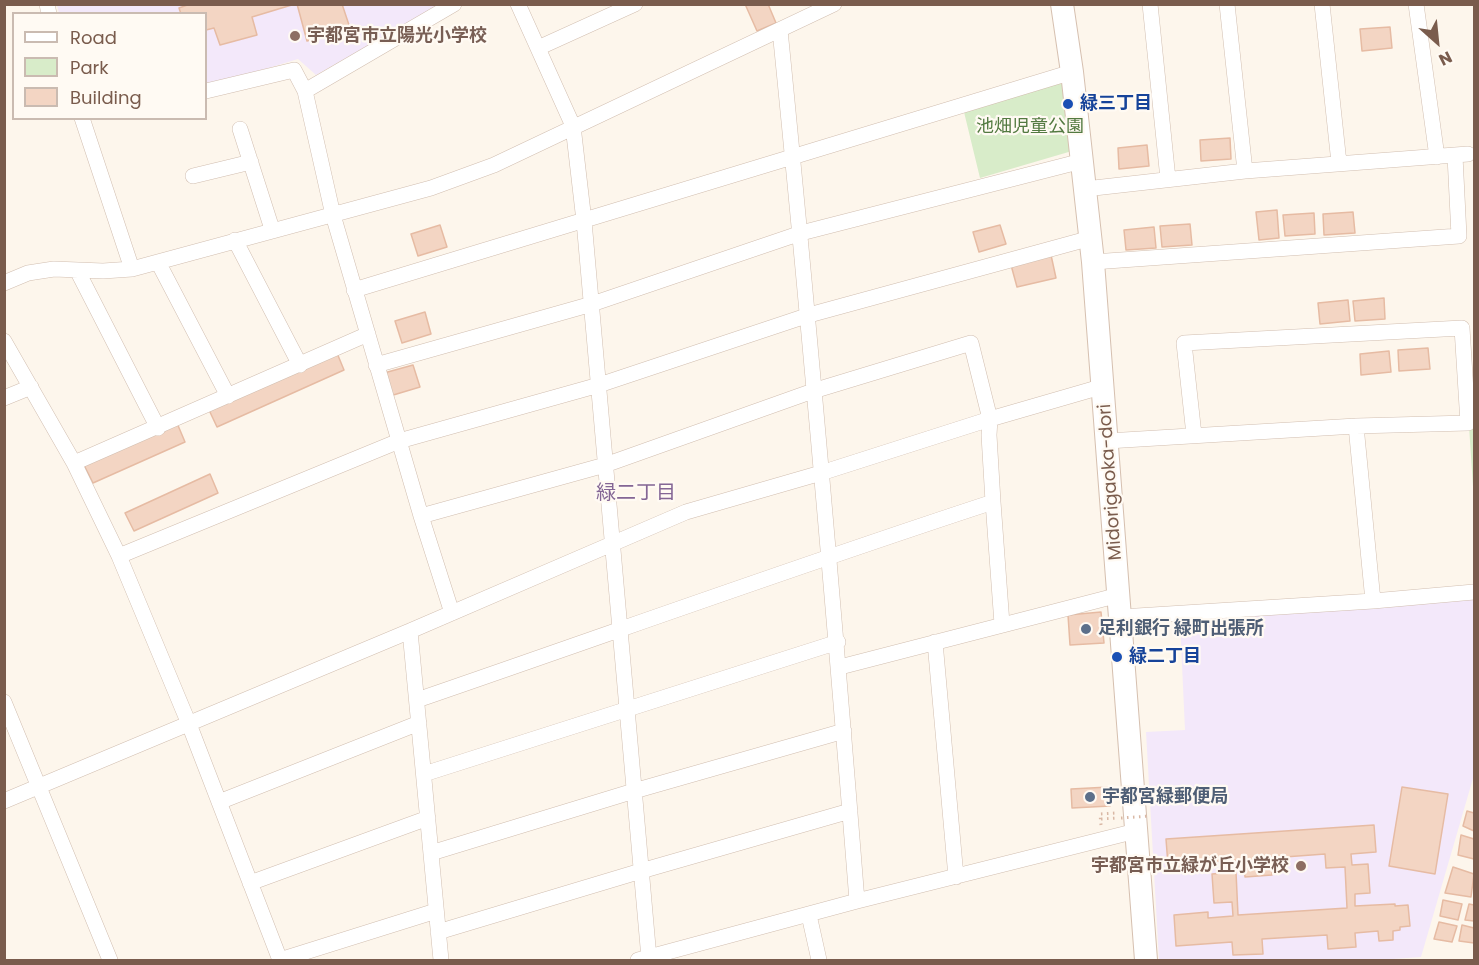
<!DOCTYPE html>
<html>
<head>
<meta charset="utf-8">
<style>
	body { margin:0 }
	#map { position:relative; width:1479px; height:965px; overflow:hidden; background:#fdf6ec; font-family:Poppins,sans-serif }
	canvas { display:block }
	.frame { position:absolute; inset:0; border:6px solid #7a5c4d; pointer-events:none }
	.legend { position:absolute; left:12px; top:12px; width:195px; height:108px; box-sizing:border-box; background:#fffaf3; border:2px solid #cabbb1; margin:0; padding:8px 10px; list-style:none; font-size:18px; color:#7a5c4d }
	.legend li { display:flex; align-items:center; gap:12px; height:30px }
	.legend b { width:30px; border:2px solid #cabbb1 }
	.north { position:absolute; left:1407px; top:12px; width:60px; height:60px; -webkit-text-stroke:4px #fffaf3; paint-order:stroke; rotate:153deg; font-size:16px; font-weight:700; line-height:24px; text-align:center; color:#7a5c4d }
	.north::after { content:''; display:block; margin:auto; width:21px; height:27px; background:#7a5c4d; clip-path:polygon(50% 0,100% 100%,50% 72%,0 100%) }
</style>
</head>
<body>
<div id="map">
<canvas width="1479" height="965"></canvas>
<div class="frame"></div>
<ul class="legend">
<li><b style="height:8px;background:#fff"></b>Road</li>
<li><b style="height:16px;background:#d8ecc9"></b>Park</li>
<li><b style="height:16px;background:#f3d5c3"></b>Building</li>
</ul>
<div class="north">N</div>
</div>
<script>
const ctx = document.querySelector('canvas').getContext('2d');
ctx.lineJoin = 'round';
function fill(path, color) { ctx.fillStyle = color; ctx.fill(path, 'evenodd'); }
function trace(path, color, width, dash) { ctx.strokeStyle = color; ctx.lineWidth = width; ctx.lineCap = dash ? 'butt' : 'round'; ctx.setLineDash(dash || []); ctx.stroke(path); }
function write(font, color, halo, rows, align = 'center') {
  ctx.font = font + ' Poppins,"Noto Sans JP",sans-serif'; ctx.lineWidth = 4.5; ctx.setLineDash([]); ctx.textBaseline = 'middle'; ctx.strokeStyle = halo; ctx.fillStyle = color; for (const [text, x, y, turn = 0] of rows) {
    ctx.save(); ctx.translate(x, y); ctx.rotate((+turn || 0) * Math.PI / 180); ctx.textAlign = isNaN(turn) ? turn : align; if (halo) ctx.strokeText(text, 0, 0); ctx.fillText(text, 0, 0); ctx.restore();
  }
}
fill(new Path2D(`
	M57,5H440L316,75L298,59L206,87V14L59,13Z
	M1474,590V775L1421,957L1379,960H1159L1146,732L1185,730L1180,621Z`), '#f3e8fa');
fill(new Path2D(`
	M1064,80L1072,151L980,178L964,112Z
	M1474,425V502L1469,426Z`), '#d8ecc9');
const building = new Path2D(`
	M190,4H295L252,17L257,35L220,45L214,28L206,30V14H181L179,8Z
	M297,4H342L350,28L307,41Z
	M745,4H768L776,23L757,31Z
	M1390,27L1392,48L1362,51L1360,29Z
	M1230,138L1231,159L1201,161L1200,140Z
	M1147,145L1149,166L1119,169L1118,148Z
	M1277,210L1279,238L1259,240L1256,212Z
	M1353,212L1355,233L1324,235L1323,214Z
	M1314,213L1315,234L1285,236L1283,215Z
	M1190,224L1192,245L1162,247L1160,226Z
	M440,225L447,247L418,256L411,234Z
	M1000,225L1006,244L979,252L973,232Z
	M1154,227L1156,248L1126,250L1124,230Z
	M1051,255L1056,278L1017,287L1011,265Z
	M1384,298L1385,319L1355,321L1353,301Z
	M1348,300L1350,321L1320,324L1318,303Z
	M425,312L431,334L402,343L395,321Z
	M1428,348L1430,369L1399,371L1398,350Z
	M1389,351L1391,372L1361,375L1360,354Z
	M337,353L344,370L217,427L209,410Z
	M413,365L420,387L390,396L384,373Z
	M177,423L185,442L93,483L84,465Z
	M210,474L218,493L134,531L125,513Z
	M1101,612L1104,643L1070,645L1068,615Z
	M1109,787L1110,806L1072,808L1071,789Z
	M1402,787L1448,794L1435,874L1389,866Z
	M1467,811L1474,813V831L1463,826Z
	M1374,825L1376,852L1351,854L1352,865L1368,864L1370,893L1355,894V906L1395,904V906L1408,905L1410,926L1400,927V930L1393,931V940L1379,941L1378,931L1355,933L1356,947L1328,949L1327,935L1262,939L1263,954L1233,955L1232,942L1176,946L1174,915L1208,912V918L1233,916L1232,902L1214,903L1212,874L1236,872L1238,915L1347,908L1345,867L1326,868L1325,854L1271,858L1272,875L1245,877L1244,860L1188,863L1189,872L1176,873L1175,865H1168L1166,839Z
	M1461,835L1474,839V859L1458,855Z
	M1453,867L1474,874L1471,897L1445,893Z
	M1443,900L1462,904L1458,920L1440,916Z
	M1469,904L1474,905V921L1465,920Z
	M1439,922L1457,926L1452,942L1434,939Z
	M1462,925L1474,928V943L1459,941Z`);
fill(building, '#f3d5c3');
trace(building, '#e6bba3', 1.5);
const street = new Path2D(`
	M47,4L49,14
	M518,4L573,126L584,221L649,958
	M1150,4L1168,179
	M1227,4L1245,171
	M1322,4L1339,163
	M1416,4L1437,157
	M780,30C809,320 834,610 857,901
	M538,48L635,4
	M206,91L294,70L305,91
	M82,118L132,269
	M240,129L272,229
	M193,176L251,162
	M1085,189L1245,171L1468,154
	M235,240L300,365
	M158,262L228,396
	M1093,262L1459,236L1455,156
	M77,270L158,428
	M4,283L28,273L54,269L103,271L132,269L431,188L494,165L834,4
	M354,290L1072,72
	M4,341L74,463L119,556L189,724L280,960
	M376,365L592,304L801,233L1082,161
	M4,398L31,387
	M1107,441L1356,426L1468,423L1462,328L1184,343L1194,435
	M74,463L368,334
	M421,516L605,465L813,391L971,343L990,419L989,435L993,502L1002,624
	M119,556L399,441L599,385L809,315L1091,238
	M1373,601L1474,592
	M452,613L421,516L333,215L305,91L454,4
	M1121,617L1373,601L1356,426
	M410,631L441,960
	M935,642L956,877
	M840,667L1119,595
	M417,700C609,634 800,565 993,502
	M4,702L110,960
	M424,774L838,642
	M4,801L410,631L686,512L821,473L990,419L1104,386
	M219,802L419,723
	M431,853L634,791L844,731
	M250,883L428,818
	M809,915L819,960
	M438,932L641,871L850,811
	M280,960L436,911
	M638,960L857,901L1136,831`);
const secondary = new Path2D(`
	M1062,4L1072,72L1093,262L1146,960`);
trace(street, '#d1beb0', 16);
trace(secondary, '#d6c0b0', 24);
trace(new Path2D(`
	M1101,819L1117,818
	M1101,825L1100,814L1115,813`), '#d9b8a5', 3, [1.5, 4.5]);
trace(street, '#fff', 15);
trace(secondary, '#fff', 22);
trace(new Path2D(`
	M1121,818L1150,816`), '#d9b8a5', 3, [1.5, 4.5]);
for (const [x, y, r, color] of [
	[295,36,6,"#8d6e63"],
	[1068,104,6,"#1a4fb4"],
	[1086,629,6,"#5c6f8a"],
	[1117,657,6,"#1a4fb4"],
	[1090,797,6,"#5c6f8a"],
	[1301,866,6,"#8d6e63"]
]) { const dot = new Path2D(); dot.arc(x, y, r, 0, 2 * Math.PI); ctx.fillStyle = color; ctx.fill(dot); trace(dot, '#fffaf3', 2); }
write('bold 18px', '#785e54', '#fffaf3', [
	["宇都宮市立陽光小学校",307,36],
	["宇都宮市立緑が丘小学校",1289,866,"right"]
], 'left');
write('bold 18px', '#164399', '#fffaf3', [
	["緑三丁目",1080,104],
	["緑二丁目",1129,657]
], 'left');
write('18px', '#537a41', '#fffaf3', [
	["池畑児童公園",1030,127]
]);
write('18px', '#7a5c4d', '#fffaf3', [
	["Midorigaoka-dori",1111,482,-94]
]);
write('bold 18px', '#4e5e75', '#fffaf3', [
	["足利銀行 緑町出張所",1098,629],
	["宇都宮緑郵便局",1102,797]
], 'left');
write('20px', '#846695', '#fffaf3', [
	["緑二丁目",636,494]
]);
</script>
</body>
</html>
